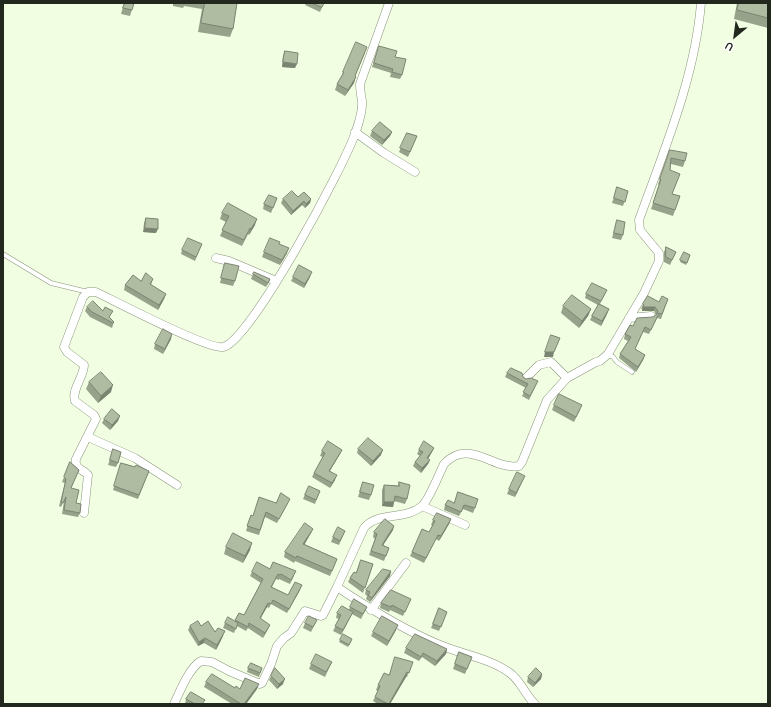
<!DOCTYPE html>
<html>
<head>
<meta charset="utf-8">
<style>
	body { margin:0 }
	#map { position:relative; width:771px; height:707px; overflow:hidden; background:#f1fee2; font-family:Quicksand,sans-serif }
	canvas { display:block }
	.frame { position:absolute; inset:0; border:4px solid #23281e; pointer-events:none }
	.north { position:absolute; left:715px; top:16px; width:40px; height:40px; -webkit-text-stroke:3px #fff; paint-order:stroke; rotate:209deg; font-size:11px; font-weight:700; line-height:16px; text-align:center; color:#23281e }
	.north::after { content:''; display:block; margin:auto; width:14px; height:18px; background:#23281e; clip-path:polygon(50% 0,100% 100%,50% 72%,0 100%) }
</style>
</head>
<body>
<div id="map">
<canvas width="771" height="707"></canvas>
<div class="frame"></div>
<div class="north">U</div>
</div>
<script>
const ctx = document.querySelector('canvas').getContext('2d');
ctx.lineJoin = 'round';
function trace(path, color, width, dash) { ctx.strokeStyle = color; ctx.lineWidth = width; ctx.lineCap = dash ? 'butt' : 'round'; ctx.setLineDash(dash || []); ctx.stroke(path); }
function fill(path, color) { ctx.fillStyle = color; ctx.fill(path, 'evenodd'); }
const service = new Path2D(`
	M3,254L51,283L88,292
	M608,354L613,357L617,362L632,372`);
const minor = new Path2D(`
	M355,132L384,153L415,172
	M216,258L229,261L276,281
	M629,318L651,316
	M526,378L539,365L551,362L567,378
	M88,437L135,458L177,485
	M422,506L465,525
	M84,513L88,475C83,469 74,469 76,459L96,419L94,415L75,401C71,390 84,377 84,365L67,352L64,347L83,297L88,292H96C115,301 208,350 223,347C250,342 346,163 356,131C359,122 363,111 362,101C361,95 360,90 360,84L389,3
	M371,610L406,563
	M174,704C180,691 189,668 201,661L212,662L229,671L260,684L262,683L271,664L277,646L284,638L291,633L305,611L321,616L323,615L337,587
	M535,704C525,695 521,681 510,673C489,658 464,655 440,645C404,630 370,609 337,587L364,528C378,511 405,521 422,506C429,500 439,474 444,464C469,437 494,471 519,466L522,462L547,400L567,378L596,362L600,361L608,354L644,293L659,261V253L640,230L639,220C664,150 695,78 701,3`);
trace(service, '#89947b', 5);
trace(minor, '#89947b', 9);
trace(service, '#fff', 4);
trace(minor, '#fff', 8);
fill(new Path2D(`
	M124,3H134L130,16L121,14Z
	M173,3H237L233,29L230,37L198,32L202,9L184,6L183,8L173,6Z
	M306,3H324L320,12L305,5Z
	M737,3H768V28L734,19Z
	M379,46L395,57L402,75L400,79L390,77L391,73L372,67Z
	M285,51L295,68L282,67L283,56Z
	M365,53L355,76L354,83L345,96L335,90L337,84L341,78L343,72Z
	M372,131L392,132L390,136L382,145L370,136Z
	M407,133L417,136L408,157L399,152Z
	M670,150L685,161L683,167L671,164L670,170L672,194L680,196L673,216L651,209L659,185L658,184Z
	M617,187L628,191L623,206L612,203Z
	M298,197L311,199L310,203L305,208L302,205L291,215L281,203L283,199Z
	M277,198L271,213L263,209L264,204Z
	M222,213L255,225L249,235L248,234L242,246L220,236L226,222L220,219Z
	M146,218L156,233L143,232L144,223Z
	M617,220L623,235L621,240L612,238Z
	M202,244L195,261L181,254L182,250Z
	M279,244L287,253L280,265L262,257L264,252Z
	M666,247L676,252L670,265L664,262V252Z
	M684,252L690,255L686,265L680,262Z
	M225,263L235,281L233,286L220,283Z
	M253,274L270,279L268,284L266,287L251,279Z
	M293,277H310L304,288L291,281Z
	M153,279L151,285L166,294L164,299L158,310L124,290L125,285L141,281Z
	M607,290L600,304L609,309L607,314L601,326L590,320L592,316L598,305L585,298L586,294Z
	M668,299L661,319L657,318L649,334L643,332L635,349L645,355L643,360L636,372L619,358L620,354L628,341L624,339L625,334L633,326L656,315L654,311H642V309H641L643,304L659,302Z
	M563,306L591,309L588,316L579,328L561,313Z
	M87,307L110,318L114,322L112,328L90,317L85,311Z
	M171,339L163,354L154,349L155,344Z
	M507,373L523,377L536,385L529,400L522,396L526,388L505,377Z
	M89,382L111,392L98,403L86,389Z
	M554,405L580,410L574,422L552,410Z
	M104,419L118,421L110,430L102,423Z
	M434,448L432,452L428,459L430,460L428,464L421,473L413,466L415,462L420,456L417,454L419,450Z
	M113,449L118,463L116,467L108,465Z
	M358,449L381,455L371,466L357,453Z
	M342,450L340,454L330,471L335,480L330,488L312,477L314,473L323,457L320,456L322,451Z
	M70,462L79,470L71,488L76,503L80,513L78,517L62,514L64,501L61,507L59,506L65,483L62,482Z
	M121,463L149,471L138,499L113,490Z
	M523,480L515,497L507,494L509,489Z
	M363,482L371,495L369,500L358,497Z
	M399,482L407,499L405,504L394,501L393,507L382,506V490L384,485L398,486Z
	M309,486L320,491L315,504L303,499Z
	M458,492L475,508L473,513L463,509L459,516L444,510L445,505L454,503Z
	M276,503H288L277,523L265,517L259,535L246,531L251,515L253,516Z
	M451,519L449,524L439,541L436,539L424,563L410,556L412,552L429,532L433,526L431,525L433,520Z
	M313,529L311,533L304,544L337,559L330,576L295,561L294,563L284,557L285,552Z
	M393,530L383,545L389,548L384,561L369,555L375,539L373,537L374,532Z
	M345,531L339,545L331,542L333,537Z
	M226,547L250,550L243,563L224,554Z
	M373,564L363,593L348,582L350,578L356,573Z
	M270,569L294,576L290,584L279,579V580L276,579L272,587L288,595L300,590L287,613L271,604L269,608L267,607L260,619L268,629L263,638L248,628L246,631L237,626L234,633L223,628L225,623L235,621L239,613L244,615L261,583L250,576L252,572Z
	M391,571L390,576L370,602L366,599L367,596L365,594L366,590Z
	M411,599L403,616L390,610L389,612L380,608L381,603Z
	M350,607H367L361,619L352,614L341,635L333,631L339,619L336,618L337,613L349,610Z
	M439,608L447,612L439,631L431,628Z
	M317,620L311,632L303,628L305,623Z
	M190,626H201L223,636L216,650L204,643L198,646L188,630Z
	M396,630L387,646L371,636L373,632Z
	M352,639L348,647L339,642L340,640Z
	M406,648L447,649L446,654L435,666L422,657L419,661L404,653Z
	M459,652L472,657L465,674L453,669Z
	M332,662L325,677L309,669L311,664Z
	M413,662L407,677H406L390,704H378L373,701L378,691L376,690L378,685L389,675Z
	M248,668H262L259,677L247,672Z
	M542,674L541,679L533,687L527,682L528,677Z
	M271,676L283,684L277,689L269,680Z
	M206,682L240,689H257L246,704H232L204,687Z
	M186,699L203,704H185Z`), '#97a28b');
fill(new Path2D(`
	M283,62L297,64L295,68L282,67Z
	M356,77L354,83L345,96L348,90Z
	M392,132L390,136L382,145L384,140Z
	M311,199L310,203L305,208L306,204Z
	M304,201L302,205L291,215L293,211Z
	M257,219L255,225L249,235L251,229Z
	M145,228L158,229L156,233L143,232Z
	M289,248L287,253L280,265L282,260Z
	M312,272L310,277L304,288L305,284Z
	M166,294L164,299L158,310L159,305Z
	M643,307H655L654,311H642Z
	M591,309L588,316L579,328L582,321Z
	M609,309L607,314L601,326L602,321Z
	M172,334L171,339L163,354L165,349Z
	M545,352H554L553,357H544Z
	M645,355L643,360L636,372L638,367Z
	M113,385L111,392L98,403L101,396Z
	M120,416L118,421L110,430L112,425Z
	M434,448L432,452L426,462L427,458Z
	M342,450L340,454L327,475L329,471Z
	M383,450L381,455L371,466L373,461Z
	M430,460L428,464L421,473L422,468Z
	M337,475L335,480L330,488L332,483Z
	M525,476L523,480L515,497L516,493Z
	M384,502H394L393,507L382,506Z
	M451,519L449,524L439,541L441,536Z
	M394,526L393,530L380,550L382,545Z
	M313,529L311,533L302,549L303,544Z
	M252,543L250,550L243,563L245,556Z
	M391,571L390,576L370,602L372,598Z
	M302,585L300,590L287,613L289,609Z
	M268,603L267,607L258,623L260,618Z
	M353,612L351,616L341,635L343,630Z
	M270,625L268,629L263,638L265,633Z
	M398,625L396,630L387,646L389,641Z
	M225,631L223,636L216,650L217,645Z
	M205,638L204,643L198,646L199,642Z
	M447,649L446,654L435,666L437,661Z
	M407,672L406,677L390,704H389Z
	M542,674L541,679L533,687L535,683Z
	M285,679L283,684L277,689L279,684Z
	M259,684L257,689L246,704H244Z`), '#7b8471');
const building = new Path2D(`
	M125,3H134L132,10L123,8Z
	M205,3H237L233,29L201,23Z
	M312,3H324L322,7Z
	M739,3H768V18L737,10Z
	M356,42L367,47L355,76L356,77L348,90L337,84L344,72H343Z
	M379,46L397,51L395,57L406,59L402,75L392,72L393,69L374,63Z
	M285,51L298,53L297,64L283,62Z
	M380,122L392,132L384,140L372,131Z
	M407,133L417,136L410,152L400,148Z
	M670,150L687,153L685,161L671,158L670,170L680,174L672,194L680,196L675,210L653,203L661,179H660Z
	M617,187L628,191L625,202L614,198Z
	M292,191L298,197L304,192L311,199L306,204L304,201L293,211L283,199Z
	M269,195L277,198L273,208L264,204Z
	M228,203L257,219L251,229L250,228L244,240L222,230L229,216L222,213Z
	M146,218L158,219V229L145,228Z
	M617,220L625,222L623,235L614,233Z
	M188,238L202,244L196,257L182,250Z
	M270,238L280,242L279,244L289,248L282,260L264,252Z
	M666,247L676,252L672,260L666,257Z
	M684,252L690,255L687,263L680,260Z
	M225,263L239,266L235,281L221,278Z
	M299,265L312,272L305,284L293,277Z
	M254,272L270,279L268,283L253,274Z
	M146,273L153,279L150,284L166,294L159,305L125,285L133,275L141,281Z
	M592,283L607,290L601,301L586,294Z
	M572,295L591,309L582,321L563,306Z
	M648,296L659,302L662,296L668,299L662,314L659,313L651,330L645,327L635,349L645,355L638,367L620,354L631,337L625,334L630,325L633,326L637,318L653,317L657,314L658,311L655,307H643L644,305L643,304Z
	M93,301L103,311L105,307L113,311L109,317L114,322L113,323L92,312L87,307Z
	M599,304L609,309L602,321L592,316Z
	M163,329L172,334L165,349L155,344Z
	M551,335L560,338L554,352H545Z
	M511,368L522,373L523,377L526,379L531,378L538,381L530,396L523,392L528,384L507,373Z
	M101,372L113,385L101,396L89,382Z
	M559,394L582,405L576,417L554,405Z
	M112,409L120,416L112,425L104,419Z
	M368,438L383,450L373,461L358,449Z
	M328,441L342,450L329,471L337,475L332,483L314,473L325,453L322,451Z
	M424,441L434,448L427,458L430,460L422,468L415,462L423,452L419,450Z
	M113,449L121,452L118,463L110,460Z
	M70,462L79,470L71,488L79,490L76,503L81,504L80,513L64,510L66,497L63,503L61,502L66,479L64,477Z
	M121,463L135,467L136,465L149,471L139,495L114,486Z
	M517,472L525,476L516,493L509,489Z
	M363,482L374,485L371,495L360,492Z
	M399,482L410,485L407,499L395,496L394,502H384V485L399,486Z
	M309,486L320,491L316,500L305,495Z
	M458,492L478,499L475,508L464,505L461,512L445,505L448,500L454,503Z
	M281,493L290,499L279,519L266,512L260,530L247,526L251,515L253,516L259,497L276,503Z
	M437,513L451,519L441,536L438,535L426,558L412,552L422,529L429,532L435,521L433,520Z
	M385,519L394,526L382,545L389,548L386,556L371,551L377,534L374,532Z
	M305,523L313,529L303,544L337,559L332,571L297,556L296,558L285,552Z
	M338,527L345,531L340,541L333,537Z
	M233,533L252,543L245,556L226,547Z
	M361,560L373,564L365,588L350,578L354,572L356,573Z
	M257,562L270,569L273,562L296,571L291,580L281,574L280,575L278,574L271,587L288,595L295,582L302,585L289,609L273,600L271,604L268,603L260,618L270,625L265,633L249,623L248,627L235,620L239,613L244,615L263,579L252,572Z
	M383,569L391,571L372,598L368,595L370,592L366,590Z
	M391,590L411,599L405,612L392,605L391,607L381,603Z
	M354,599L367,607L363,614L350,607Z
	M342,606L353,612L343,630L335,626L341,615L337,613Z
	M439,608L447,612L441,627L433,624Z
	M309,616L317,620L313,627L305,623Z
	M382,616L398,625L389,641L373,632Z
	M228,617L238,623L236,629L225,623Z
	M198,621L201,626L208,621L215,632L218,628L225,631L217,645L205,638L199,642L190,626Z
	M343,634L352,639L349,645L340,640Z
	M415,634L447,649L437,661L423,653L421,657L406,648Z
	M459,652L472,657L467,669L455,664Z
	M316,654L332,662L326,672L311,664Z
	M395,657L413,662L409,673L407,672L389,704H388L375,697L380,686L378,685L384,673L389,675Z
	M251,663L262,668L260,673L248,668Z
	M275,668L285,679L279,684L271,676Z
	M536,668L542,674L535,683L528,677Z
	M212,674L235,688L236,686L240,689L245,678L259,684L244,704H241L206,682Z
	M191,692L205,700L202,704H195L186,699Z`);
fill(building, '#b0bca2');
trace(building, '#7b8471', 1);
</script>
</body>
</html>
